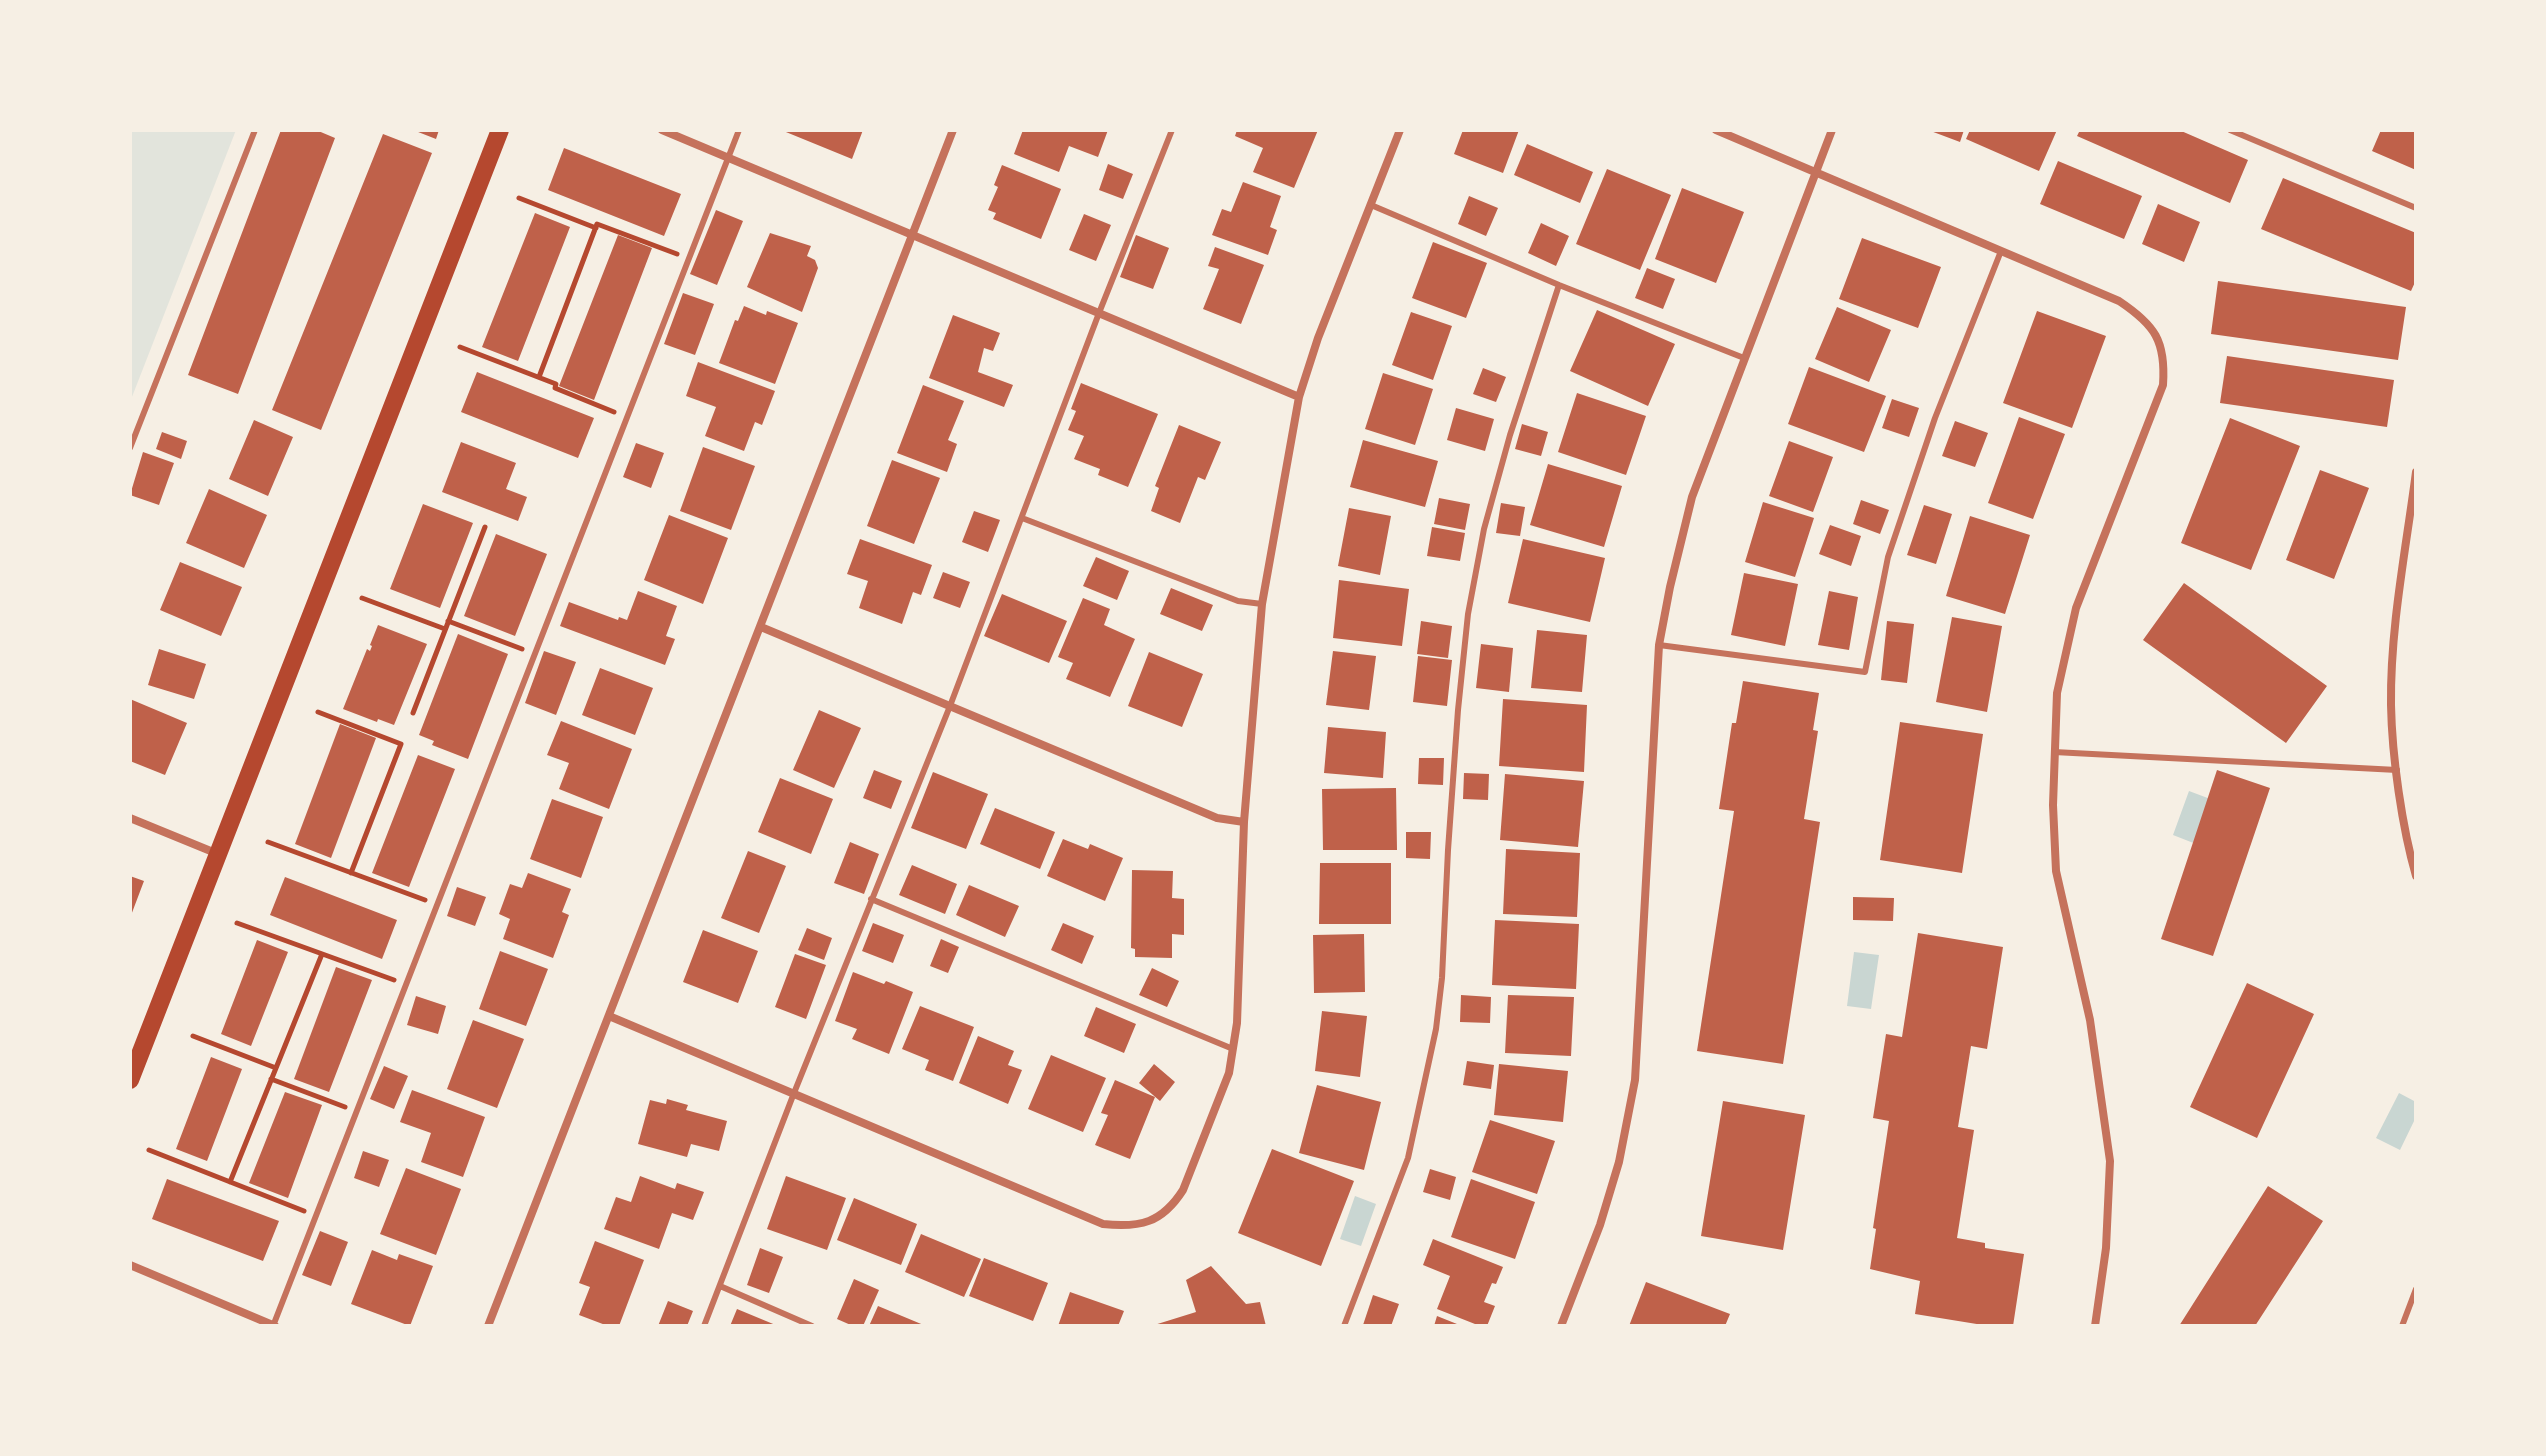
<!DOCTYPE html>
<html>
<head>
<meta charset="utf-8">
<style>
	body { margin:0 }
	#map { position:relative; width:2546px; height:1456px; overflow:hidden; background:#f6efe4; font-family:Overpass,sans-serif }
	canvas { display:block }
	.frame { position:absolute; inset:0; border:132px solid #f6efe4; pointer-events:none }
</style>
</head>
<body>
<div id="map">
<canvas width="2546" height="1456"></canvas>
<div class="frame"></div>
</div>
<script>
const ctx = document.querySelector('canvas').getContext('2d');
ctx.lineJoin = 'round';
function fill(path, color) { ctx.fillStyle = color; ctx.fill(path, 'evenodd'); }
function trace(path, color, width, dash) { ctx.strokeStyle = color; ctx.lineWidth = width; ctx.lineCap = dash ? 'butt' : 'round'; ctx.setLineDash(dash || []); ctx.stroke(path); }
fill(new Path2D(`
	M130,130H236L130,402Z`), '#e2e4dc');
fill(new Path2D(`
	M2189,791L2213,800L2196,844L2173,835Z
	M1854,952L1879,955L1871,1009L1847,1006Z
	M2399,1093L2416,1102V1117L2400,1150L2376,1138Z
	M1355,1196L1376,1204L1361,1246L1340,1239Z`), '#c9d6d2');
fill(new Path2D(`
	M281,130H316L335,138L238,394L188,375Z
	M413,130H439L436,139Z
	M781,130H863L852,159Z
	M1023,130H1108L1098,157L1069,146L1059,172L1014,154Z
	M1237,130H1318L1294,188L1253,172L1263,148L1235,136Z
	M1463,130H1519L1503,173L1454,154Z
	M1928,130H1964L1960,142Z
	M1970,130H2057L2039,171L1966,139Z
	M2080,130H2179L2248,160L2230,203L2077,136Z
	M2381,130H2416V170L2372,151Z
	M383,134L432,153L321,430L272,410Z
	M1527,144L1593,172L1580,203L1514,175Z
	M564,148L681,194L664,236L548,190Z
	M2058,161L2142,196L2124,239L2040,204Z
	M1108,164L1133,174L1123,199L1099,190Z
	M1002,165L1061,189L1041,239L993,219L996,213L988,210L998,187L994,185Z
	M1607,169L1671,195L1640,270L1576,244Z
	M2283,178L2416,233V280L2411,291L2261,229Z
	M1243,182L1281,196L1270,227L1277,230L1268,255L1212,235L1222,209L1231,212Z
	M1682,188L1744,212L1716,283L1655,259Z
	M1469,196L1498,208L1486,236L1458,224Z
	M2158,204L2200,222L2184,262L2142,244Z
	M716,210L743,221L717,285L690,274Z
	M535,213L570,227L518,361L482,347Z
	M1084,214L1111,225L1096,261L1069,250Z
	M1541,223L1569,236L1556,266L1528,253Z
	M770,233L811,246L807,256L815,260L818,268L802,312L747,287Z
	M618,235L652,248L594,400L559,386Z
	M1136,235L1169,248L1153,289L1120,277Z
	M1862,238L1941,267L1918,328L1839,299Z
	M1433,242L1487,263L1466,318L1412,298Z
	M1215,247L1264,265L1241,324L1203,309L1219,269L1208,266Z
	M1647,268L1675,279L1663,309L1635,298Z
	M2218,281L2406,307L2398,360L2211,334Z
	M683,293L714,304L695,355L664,344Z
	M744,306L766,315L767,311L798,323L775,384L719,363L735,320L738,321Z
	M1837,307L1891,330L1869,382L1815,359Z
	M1597,310L1675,344L1648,406L1570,371Z
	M2037,311L2106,336L2072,428L2003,403Z
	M1411,312L1452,326L1433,380L1392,365Z
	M953,315L1000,333L993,351L984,348L978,372L1013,385L1004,407L929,378Z
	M2227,356L2394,380L2387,427L2220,403Z
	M698,362L775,391L762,425L755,422L744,451L705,436L716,407L686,396Z
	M1809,367L1886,396L1864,452L1788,424Z
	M1483,368L1506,377L1496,402L1473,394Z
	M477,372L594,418L578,458L461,412Z
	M1383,373L1433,389L1415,445L1365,429Z
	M1081,383L1158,414L1128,487L1098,475L1100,469L1074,459L1084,436L1068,430L1076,411L1071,409Z
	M923,385L964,401L948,440L957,444L947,472L897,453Z
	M1577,393L1646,416L1626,475L1558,452Z
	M1892,399L1919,408L1909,437L1882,428Z
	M1456,408L1494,419L1485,451L1447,440Z
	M2019,417L2065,434L2033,519L1988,503Z
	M2230,418L2300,446L2251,570L2181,543Z
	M254,420L293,437L268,496L229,479Z
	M1955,421L1988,433L1975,467L1942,456Z
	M1522,424L1548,432L1541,456L1515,449Z
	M1179,425L1221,442L1205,480L1198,477L1180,523L1151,511L1159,488L1155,486Z
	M162,432L187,441L181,459L156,449Z
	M1363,440L1438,461L1425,507L1350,487Z
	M1789,441L1833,457L1813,512L1769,496Z
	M461,442L516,463L506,489L527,497L518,521L442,492Z
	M636,443L664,453L651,488L623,477Z
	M703,447L755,466L731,530L680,511Z
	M143,452L174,463L159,505L130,495Z
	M892,460L940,478L914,544L867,526Z
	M1548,464L1622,486L1604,547L1530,525Z
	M2320,470L2369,488L2334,579L2286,560Z
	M209,489L267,515L244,568L186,543Z
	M1439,498L1470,504L1465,530L1434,524Z
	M1861,500L1889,510L1880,534L1853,524Z
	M1763,502L1814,518L1795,577L1745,562Z
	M1501,503L1525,507L1520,536L1496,533Z
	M423,504L473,523L440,608L390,589Z
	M1924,505L1952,514L1936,564L1907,555Z
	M1349,508L1391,516L1380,575L1338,566Z
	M974,511L1000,520L988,552L962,542Z
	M669,515L728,538L703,604L644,580Z
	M1970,516L2030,535L2005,614L1946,596Z
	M1830,525L1861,536L1851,566L1819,554Z
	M1432,527L1465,533L1460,561L1427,556Z
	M496,534L547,554L515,636L464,616Z
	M860,539L932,565L921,595L913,592L902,624L859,608L868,581L847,574Z
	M1523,539L1605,558L1590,622L1508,603Z
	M1096,557L1129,571L1117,600L1083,586Z
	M180,562L242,587L221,636L160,610Z
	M943,572L970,582L960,608L933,598Z
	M1744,573L1798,584L1785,646L1731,635Z
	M1339,580L1409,589L1402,646L1333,638Z
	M2184,583L2327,686L2286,743L2143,640Z
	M1171,588L1213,605L1202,631L1160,614Z
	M638,591L677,606L666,636L675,639L665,665L560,626L569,602L618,620L619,617L627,620Z
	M1829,591L1858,597L1849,650L1818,645Z
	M1002,594L1067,621L1049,663L984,636Z
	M1083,598L1110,609L1104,625L1135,639L1110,697L1066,679L1073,663L1058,657Z
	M1952,617L2002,626L1987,712L1936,702Z
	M1421,621L1452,626L1448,658L1417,654Z
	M1887,621L1914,624L1907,683L1881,680Z
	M378,625L427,644L394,725L378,719L377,722L343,709L367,649L370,651L372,646L370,645Z
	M1537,630L1587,635L1582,692L1531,688Z
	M458,634L508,654L468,759L432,745L434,741L419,735Z
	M1481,644L1513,648L1509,692L1476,688Z
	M159,649L206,664L194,699L148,685Z
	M544,651L576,662L556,715L525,703Z
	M1333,651L1376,656L1369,710L1326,705Z
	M1149,652L1203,674L1182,727L1128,706Z
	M1418,656L1452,660L1447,706L1413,702Z
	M600,668L653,688L635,735L582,715Z
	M1743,681L1819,693L1813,730L1818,731L1804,819L1820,822L1783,1064L1697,1051L1734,811L1719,809L1732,723H1736Z
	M130,699L187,723L165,775L130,761Z
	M1503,699L1587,705L1584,772L1499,766Z
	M819,710L861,728L834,788L793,770Z
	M561,721L632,749L609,809L559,789L569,763L547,755Z
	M1900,722L1983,734L1962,873L1880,860Z
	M340,724L376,738L331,858L295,844Z
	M1328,727L1386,732L1383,778L1324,773Z
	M418,755L455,769L409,887L372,873Z
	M1419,758H1444L1443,785L1418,784Z
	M874,770L902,781L891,809L863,798Z
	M2217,770L2270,788L2213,956L2161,939Z
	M933,772L988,794L966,849L911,828Z
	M1464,773L1489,774L1488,800L1463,799Z
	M1505,774L1584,781L1578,847L1500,840Z
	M780,778L833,799L811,854L758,832Z
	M1396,788L1397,850H1323L1322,789Z
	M552,799L603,817L581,878L530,859Z
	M995,808L1055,832L1040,869L980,844Z
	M1406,832H1431L1430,859L1406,858Z
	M1063,839L1088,849L1090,844L1123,858L1105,901L1047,876Z
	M850,842L879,854L864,894L834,883Z
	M1506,849L1580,853L1577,917L1503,914Z
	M748,851L786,866L759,933L721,918Z
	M1320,863H1391V924H1319Z
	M912,865L957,884L945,914L899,895Z
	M1132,870L1173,871L1172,898L1184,899V935L1172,934V958L1135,957V949L1131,948Z
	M528,873L571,889L562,912L569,915L553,958L503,939L510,919L499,914L510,884L522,888Z
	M130,876L144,881L130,918Z
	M285,877L397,920L382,959L270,915Z
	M969,885L1019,906L1005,937L956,915Z
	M457,887L486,897L475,926L447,916Z
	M1853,897L1894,898L1893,921L1853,920Z
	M1495,920L1579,924L1576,989L1492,985Z
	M873,923L904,935L893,963L862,951Z
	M1063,923L1094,936L1082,964L1051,950Z
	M807,928L832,938L824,960L798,950Z
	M703,930L758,951L738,1003L683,982Z
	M1918,933L2003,947L1987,1049L1971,1046L1958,1127L1974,1130L1957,1238L1985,1243V1248L2024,1254L2013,1326H1989L1915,1314L1920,1281L1870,1269L1876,1229L1873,1228L1889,1121L1873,1118L1886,1034L1902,1037Z
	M1364,934L1365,992L1314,993L1313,935Z
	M941,939L959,947L948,973L930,966Z
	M257,940L288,952L251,1046L221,1034Z
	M500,951L548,969L526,1026L479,1009Z
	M795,954L826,965L806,1019L775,1007Z
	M336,967L372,980L329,1092L294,1079Z
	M1152,968L1179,981L1167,1007L1139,995Z
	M853,972L884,984L886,981L913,992L889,1054L852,1039L857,1029L835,1021Z
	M2247,983L2314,1014L2257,1138L2190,1107Z
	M1461,995L1491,997L1490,1023L1460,1022Z
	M1508,995L1574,997L1571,1056L1505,1053Z
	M416,996L446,1006L438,1034L407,1025Z
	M920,1006L974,1027L953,1081L925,1070L929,1060L902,1049Z
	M1096,1007L1136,1024L1124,1053L1084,1036Z
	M1322,1011L1367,1016L1360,1077L1315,1071Z
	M473,1020L524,1039L497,1108L447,1089Z
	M978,1036L1014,1051L1008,1065L1022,1070L1008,1104L959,1083Z
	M1051,1055L1106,1078L1083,1132L1028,1109Z
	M211,1057L242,1069L207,1161L176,1149Z
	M1467,1061L1494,1065L1491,1089L1463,1085Z
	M1154,1064L1175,1082L1160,1101L1139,1083Z
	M1499,1064L1568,1071L1563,1122L1494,1115Z
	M384,1066L408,1076L394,1109L370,1099Z
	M1115,1080L1155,1097L1130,1159L1095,1145L1108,1115L1101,1113Z
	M1317,1085L1381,1102L1364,1170L1299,1153Z
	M412,1090L485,1117L463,1177L421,1162L431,1133L400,1122Z
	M285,1092L322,1105L288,1198L249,1183Z
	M667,1099L688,1105L686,1110L727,1121L719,1151L691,1144L687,1157L638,1144L650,1100L666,1104Z
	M1723,1101L1805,1115L1783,1250L1701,1236Z
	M1490,1120L1555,1141L1537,1194L1472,1172Z
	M1272,1149L1354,1181L1321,1266L1238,1233Z
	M363,1151L389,1160L379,1187L354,1178Z
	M406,1168L461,1189L436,1255L380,1234Z
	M1430,1169L1456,1177L1450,1200L1423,1192Z
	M640,1176L675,1189L677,1183L704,1192L693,1220L672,1213L659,1249L604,1229L616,1197L631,1202Z
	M786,1176L846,1198L827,1250L767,1229Z
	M167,1179L279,1221L263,1261L152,1219Z
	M1471,1179L1535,1202L1515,1259L1451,1237Z
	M2268,1186L2323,1221L2255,1326H2179Z
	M854,1198L917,1224L901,1265L837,1240Z
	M320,1231L348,1242L331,1286L302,1275Z
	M921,1234L981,1259L964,1297L905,1272Z
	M1433,1239L1503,1267L1496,1284L1492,1283L1484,1302L1495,1306L1487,1326H1480L1437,1309L1450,1276L1423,1265Z
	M595,1241L644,1260L619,1326H608L579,1315L590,1287L579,1283Z
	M760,1248L783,1257L769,1293L747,1285Z
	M372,1250L397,1260L399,1254L433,1266L410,1326L351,1304Z
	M984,1258L1048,1283L1033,1321L969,1296Z
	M1211,1266L1246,1304L1260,1302L1266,1326H1151L1196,1312L1186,1280Z
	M854,1279L879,1290L863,1326H853L837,1319Z
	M1646,1282L1730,1314L1725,1326H1629Z
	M1070,1292L1124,1311L1118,1326H1058Z
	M1373,1295L1399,1304L1391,1326L1363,1325Z
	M668,1301L693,1311L687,1326H658Z
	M878,1306L926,1326H869Z
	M737,1309L778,1326H730Z
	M1437,1316L1462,1326H1434Z`), '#bf614a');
trace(new Path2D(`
	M519,198L596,228
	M460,347L556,384L555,388L614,412
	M539,377L597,224L677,254
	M362,598L445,629
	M448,621L522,649
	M318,712L401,744L351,873
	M413,713L485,527
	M268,842L425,900
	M237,923L394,980
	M193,1036L276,1068
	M271,1079L345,1107
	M149,1150L304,1211
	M230,1182L322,954`), '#b5482f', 5);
trace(new Path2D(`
	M2230,130L2416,208
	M1371,205L1559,285L1744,358
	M130,448L255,130
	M1022,518L1238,601L1262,604
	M1659,645L1865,672L1888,557L1935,418L2001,251
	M2054,752L2397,770
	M871,899L1233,1049
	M720,1286L812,1326
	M273,1326L739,130
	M704,1326L794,1093L950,706L1099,313L1172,130
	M1344,1326L1408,1158L1436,1029L1442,978L1448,850L1458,710L1468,614L1484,529L1510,435L1559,285
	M2402,1326L2416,1289`), '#c5725c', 6);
trace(new Path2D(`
	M662,130L1299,397
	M1716,130L2119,301C2155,325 2166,341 2163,385L2076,608L2057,693L2053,805L2056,871L2090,1020L2110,1161L2106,1248L2095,1326
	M2416,472C2406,549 2390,628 2391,705C2392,757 2402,827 2416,876
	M761,627L1217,818L1244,822
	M130,818L218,854
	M609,1016L1103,1224C1140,1228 1162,1223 1183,1190L1229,1073L1237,1023L1244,822L1262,604L1299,397L1318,338L1400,130
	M130,1265L275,1326
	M488,1326L953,130
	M1561,1326L1600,1225L1619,1162L1635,1080L1659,645L1670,587L1692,497L1832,130`), '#c5725c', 8);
trace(new Path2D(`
	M130,1080L500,130`), '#b5482f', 18);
</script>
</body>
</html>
